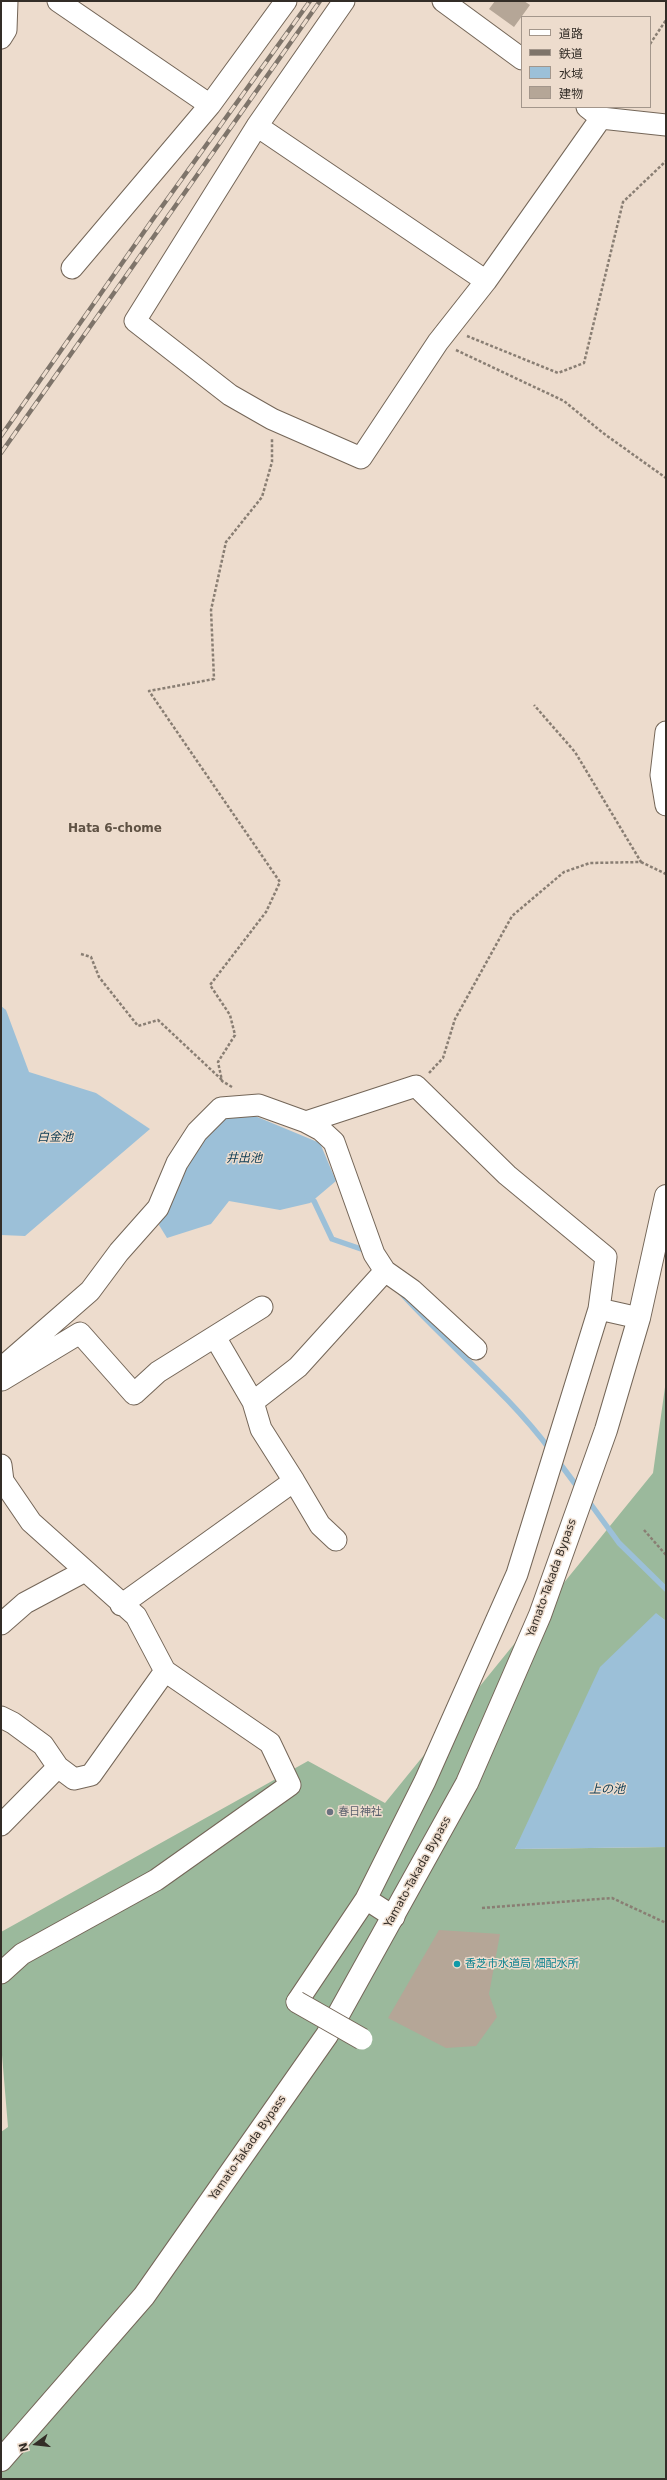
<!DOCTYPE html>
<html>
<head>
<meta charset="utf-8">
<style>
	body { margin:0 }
	#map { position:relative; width:667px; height:2480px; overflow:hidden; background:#eddccd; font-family:"DejaVu Sans","Noto Sans JP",sans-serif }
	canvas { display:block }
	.frame { position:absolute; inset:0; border:2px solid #332d27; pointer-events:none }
	.legend { position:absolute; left:521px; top:16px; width:130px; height:92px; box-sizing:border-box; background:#eddccd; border:1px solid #a3968b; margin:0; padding:5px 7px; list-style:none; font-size:12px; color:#332d27 }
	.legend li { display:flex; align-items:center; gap:8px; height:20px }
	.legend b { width:20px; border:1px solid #a3968b }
	.north { position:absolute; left:16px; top:2424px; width:40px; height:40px; -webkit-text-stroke:3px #eddccd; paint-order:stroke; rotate:255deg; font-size:11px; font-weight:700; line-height:16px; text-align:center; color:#332d27 }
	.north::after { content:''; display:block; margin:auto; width:14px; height:18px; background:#332d27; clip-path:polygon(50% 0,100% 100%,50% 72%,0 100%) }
</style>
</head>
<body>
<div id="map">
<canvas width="667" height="2480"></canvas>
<div class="frame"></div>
<ul class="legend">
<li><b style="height:5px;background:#fff"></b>道路</li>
<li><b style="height:5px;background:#7e746a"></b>鉄道</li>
<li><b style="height:11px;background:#9cc0d8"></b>水域</li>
<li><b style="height:11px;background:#b5a697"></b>建物</li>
</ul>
<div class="north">N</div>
</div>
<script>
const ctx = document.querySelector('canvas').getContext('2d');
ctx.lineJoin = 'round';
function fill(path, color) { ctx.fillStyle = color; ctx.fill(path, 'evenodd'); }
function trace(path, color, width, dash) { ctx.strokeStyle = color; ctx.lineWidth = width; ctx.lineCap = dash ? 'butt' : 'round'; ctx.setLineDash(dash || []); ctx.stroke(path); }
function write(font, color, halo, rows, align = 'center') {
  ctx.font = font + ' "DejaVu Sans","Noto Sans JP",sans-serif'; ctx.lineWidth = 3; ctx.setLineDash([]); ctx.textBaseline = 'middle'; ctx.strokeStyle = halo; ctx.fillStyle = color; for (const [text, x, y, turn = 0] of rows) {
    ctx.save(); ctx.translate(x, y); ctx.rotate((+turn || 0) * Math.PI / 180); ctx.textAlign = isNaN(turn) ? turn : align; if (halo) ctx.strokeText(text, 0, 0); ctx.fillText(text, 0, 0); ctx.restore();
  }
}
fill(new Path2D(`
	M666,1380V1621L656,1614L515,1849L666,1847V2479H1V2132L8,2127L1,2043V1932L308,1761L385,1803L653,1473Z`), '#9bb99c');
fill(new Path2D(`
	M1,1006L6,1010L29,1072L96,1093L150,1129L25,1236L1,1235Z
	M243,1111L320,1143L336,1181L310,1203L280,1210L229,1201L211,1224L167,1238L159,1225C177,1183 195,1150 224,1115Z
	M656,1613L666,1621V1847L515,1849L600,1667Z`), '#9cc0d8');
trace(new Path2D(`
	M307,1196L314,1201L332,1239L367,1251
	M401,1293C449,1346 508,1393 551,1451
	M558,1461L579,1489
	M587,1499L619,1543L666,1589`), '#9cc0d8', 5.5);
fill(new Path2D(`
	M495,1H524L530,5L514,27L489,9Z
	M439,1930L500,1934L489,1994L497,2017L476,2046L446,2048L388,2018Z`), '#b5a697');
const minor = new Path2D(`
	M58,1L210,105
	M344,1L257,126L135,321L230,395L272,419L361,458L438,342L486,281L601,118
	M443,1L522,59
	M1,38L6,30L7,1
	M587,107L601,118L666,125
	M257,126L486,281
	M72,268L210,105L286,1
	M666,732L661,775L666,805
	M306,1122L321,1130L334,1142L374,1254L385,1271L412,1290L476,1349
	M599,1309L639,1318
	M1,1374L5,1365L90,1291L119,1252L158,1208L177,1163L197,1132L221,1108L259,1105L306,1122L416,1086L507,1175L606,1257L599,1309L517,1574L425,1781L366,1899L297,2002
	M2,1380L80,1333L134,1394L158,1372L262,1307
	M253,1402L298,1367L385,1271
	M1,1465L3,1481L31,1522L136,1616L165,1671L270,1743L290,1785L156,1880L22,1954L1,1973
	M294,1481L320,1525L336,1540
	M121,1605L294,1481L261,1429L253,1402L215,1337
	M1,1624L25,1603L85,1571
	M1,1717L13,1723L43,1745L58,1767L74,1779L91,1775L165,1671
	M1,1825L58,1767
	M366,1899L394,1917`);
const highway = new Path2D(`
	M1,2460L144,2296L327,2035L467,1783L540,1615L606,1430L639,1318L666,1196`);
trace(minor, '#746658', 23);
trace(highway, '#746658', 24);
trace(new Path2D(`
	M650,44L666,20
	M467,336L558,373L584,363L623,202L666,161
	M456,350L564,401L603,433L666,478
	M641,862L666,874
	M81,954L91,957L99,977L138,1026L158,1020L222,1080
	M429,1073L443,1058L455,1019L512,916L564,872L590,863L641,862L575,752L534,705
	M232,1087L222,1081L218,1062L235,1035L230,1015L210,985L266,912L280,882L149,691L214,679L211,610L226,542L262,497L272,462V439
	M644,1530L666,1555
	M482,1908L612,1898L666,1923`), '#897e73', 2.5, [3, 2]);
trace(minor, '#fff', 21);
trace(highway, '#fff', 22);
const rail = new Path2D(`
	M1,436L153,219L310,1
	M1,453L320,1`);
trace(rail, '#7e746a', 4.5);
trace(rail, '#eddccd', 3, [9]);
const minorBridge = new Path2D(`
	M297,2002L362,2039`);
trace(minorBridge, '#746658', 23, []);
trace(minorBridge, '#fff', 21);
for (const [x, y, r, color] of [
	[330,1812,4,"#6b7280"],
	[457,1964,4,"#0f9aa8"]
]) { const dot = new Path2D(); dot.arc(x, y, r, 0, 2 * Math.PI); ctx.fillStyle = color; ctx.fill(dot); trace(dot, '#eddccd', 1.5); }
write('11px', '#332d27', '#eddccd', [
	["Yamato-Takada Bypass",552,1578,-70],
	["Yamato-Takada Bypass",418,1872,-61],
	["Yamato-Takada Bypass",248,2148,-55]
]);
write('11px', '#5b616d', '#eddccd', [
	["春日神社",338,1812]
], 'left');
write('11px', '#0d838f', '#eddccd', [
	["香芝市水道局 畑配水所",465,1964]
], 'left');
write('bold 12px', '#5f5244', '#eddccd', [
	["Hata 6-chome",115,829]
]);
write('italic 12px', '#0a3a53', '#eddccd', [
	["白金池",55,1138],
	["井出池",244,1159],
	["上の池",607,1790]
]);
</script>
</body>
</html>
